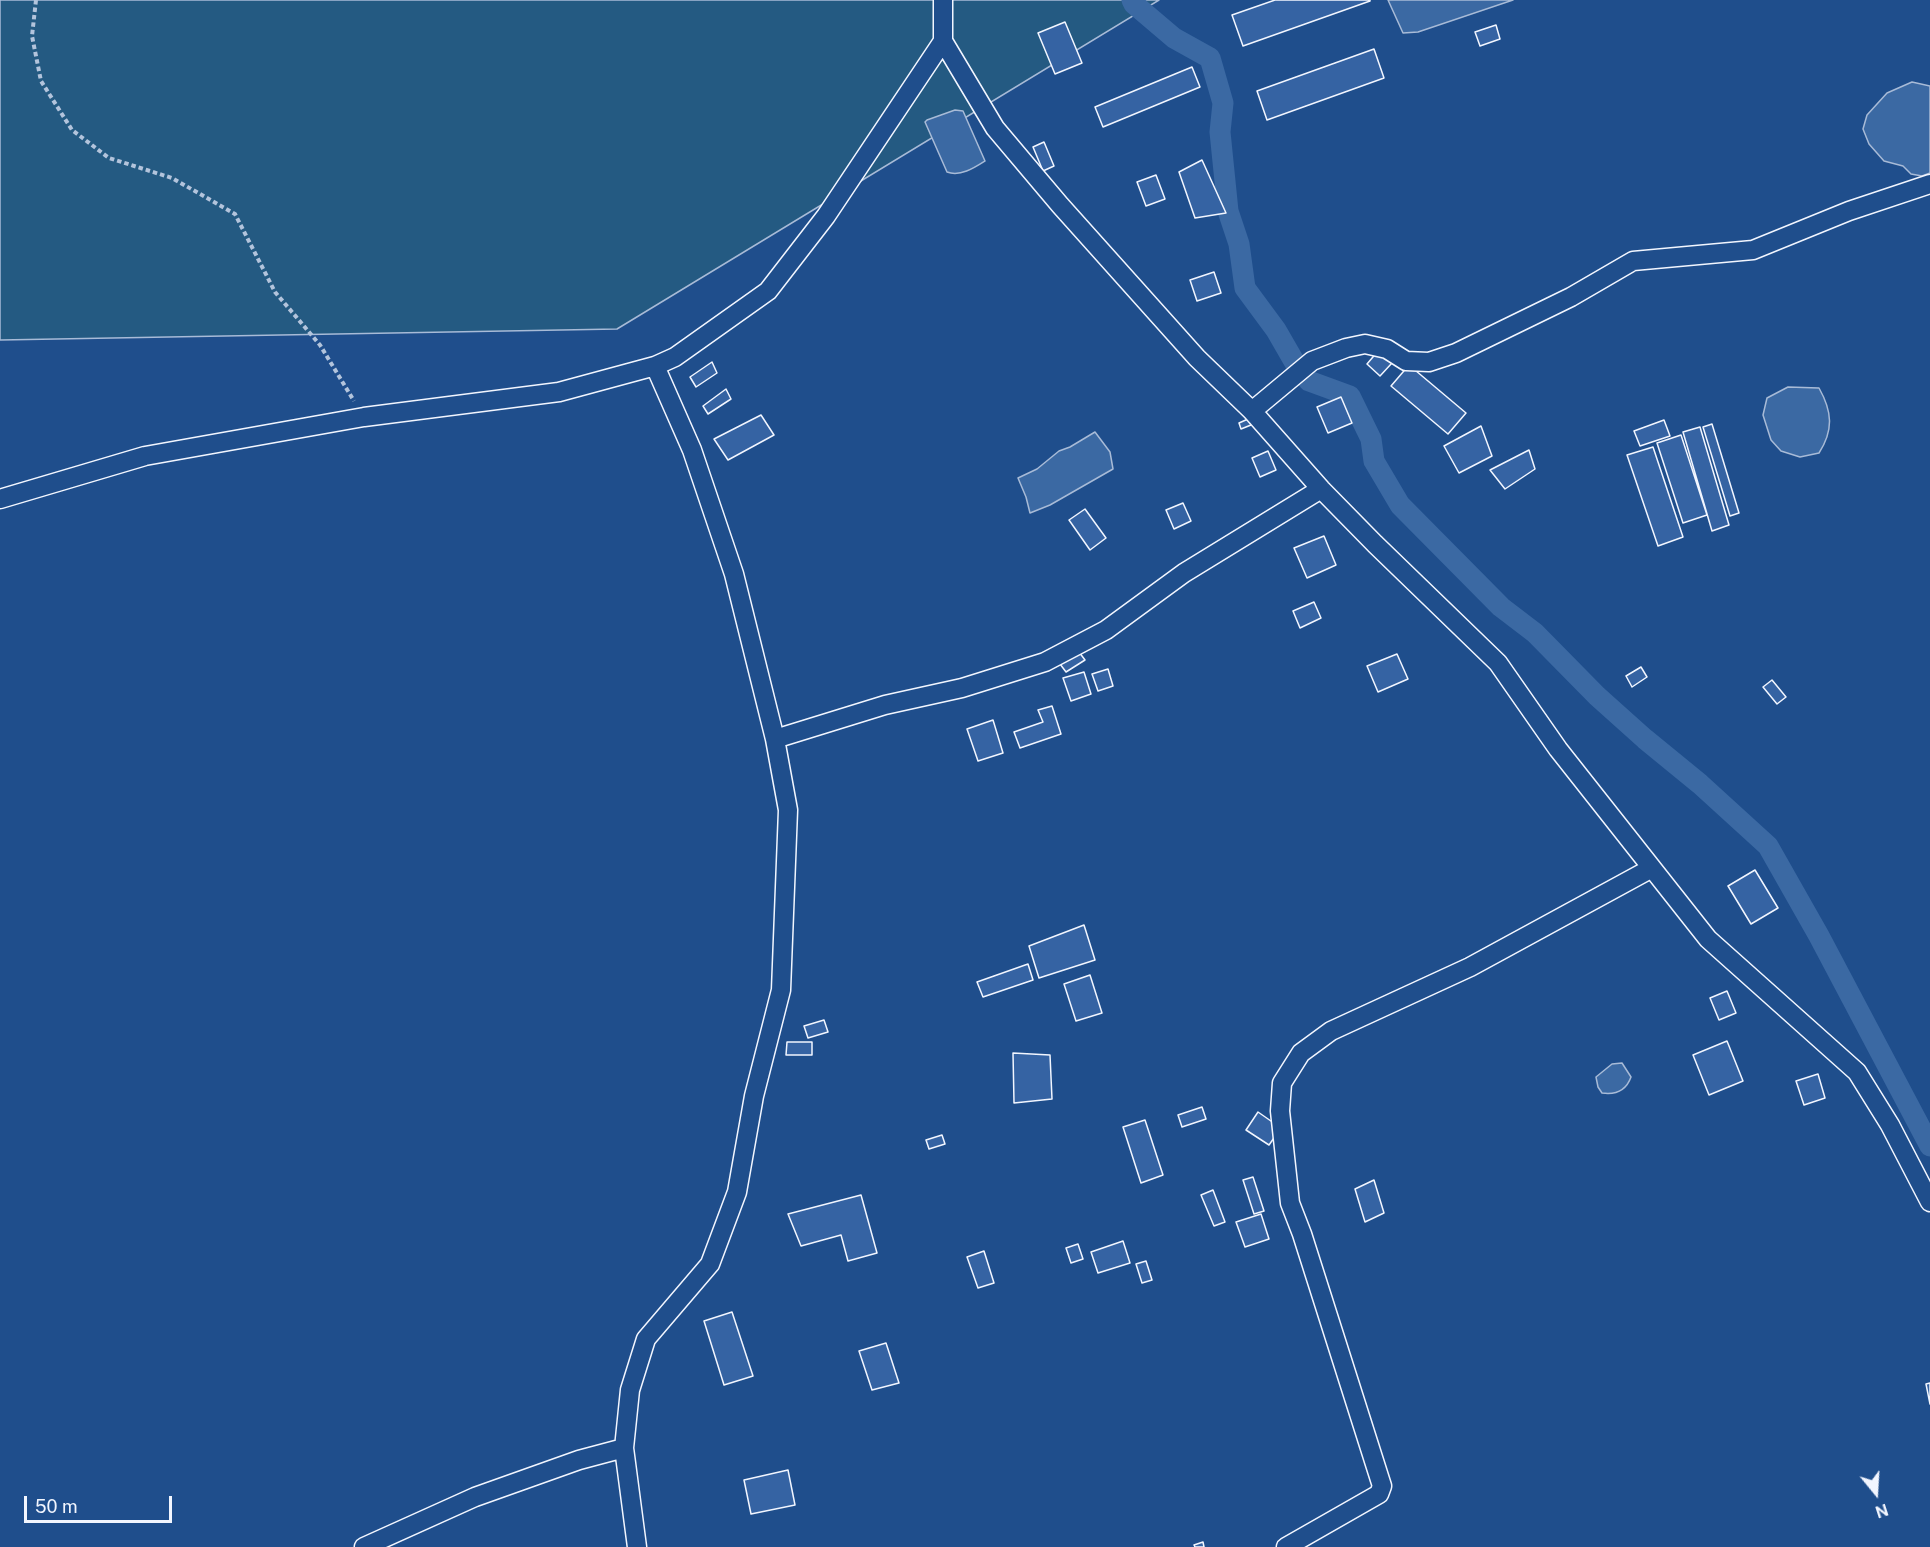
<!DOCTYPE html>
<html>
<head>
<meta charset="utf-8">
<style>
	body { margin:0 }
	#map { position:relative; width:1930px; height:1547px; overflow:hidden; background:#1f4e8c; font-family:"Public Sans",sans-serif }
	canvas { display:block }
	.north { position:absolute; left:1846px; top:1463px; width:60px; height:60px; -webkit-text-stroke:4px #1f4e8c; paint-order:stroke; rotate:162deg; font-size:16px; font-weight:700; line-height:24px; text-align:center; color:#f2f6ff }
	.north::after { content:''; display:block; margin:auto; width:21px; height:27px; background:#f2f6ff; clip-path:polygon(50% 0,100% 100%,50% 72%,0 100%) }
	.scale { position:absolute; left:24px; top:1496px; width:148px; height:27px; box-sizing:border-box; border:3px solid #f2f6ff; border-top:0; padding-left:8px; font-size:18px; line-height:21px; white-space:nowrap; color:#f2f6ff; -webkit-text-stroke:4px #1f4e8c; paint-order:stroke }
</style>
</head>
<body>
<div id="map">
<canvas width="1930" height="1547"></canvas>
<div class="north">N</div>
<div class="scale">50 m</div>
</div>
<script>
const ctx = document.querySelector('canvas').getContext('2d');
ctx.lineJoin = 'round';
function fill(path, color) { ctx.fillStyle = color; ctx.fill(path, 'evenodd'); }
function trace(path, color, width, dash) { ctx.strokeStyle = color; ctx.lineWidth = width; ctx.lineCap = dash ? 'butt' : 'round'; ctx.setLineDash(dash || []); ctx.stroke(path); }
const green = new Path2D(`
	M0,0H1159L617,329L0,340Z`);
fill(green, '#245a82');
trace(green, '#a8bbd7', 1.5);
const water = new Path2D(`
	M1388,0H1513L1418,32L1403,33Z
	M1912,82L1930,86V173L1922,176L1911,174L1903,166L1884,161L1869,144L1863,129L1867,115L1887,93Z
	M955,110L963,111L985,161C974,168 960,177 947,172L925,122L927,120Z
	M1788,387L1819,388C1832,411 1834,430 1819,453L1800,457L1781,451L1771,440L1763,415L1767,398Z
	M1095,432L1110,452L1113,469L1050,505L1030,513L1026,497L1018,478L1037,469L1059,451L1070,447Z
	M1622,1063L1631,1077C1626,1091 1616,1095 1602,1093L1598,1087L1596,1077L1612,1064Z`);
fill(water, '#3b69a3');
trace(water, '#a8bbd7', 1.5);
trace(new Path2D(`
	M1132,0L1134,4L1174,38L1210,58L1223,103L1220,132L1228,211L1239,244L1245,288L1276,330L1295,363L1309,381L1350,396L1371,439L1374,461L1400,505L1501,607L1535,633L1597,696L1645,739L1700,784L1768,846L1819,936L1930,1146`), '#3b69a3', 21);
const building = new Path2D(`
	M1275,0H1370V1L1243,46L1232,15Z
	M1065,22L1082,63L1055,74L1038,33Z
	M1496,25L1500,39L1480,46L1475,32Z
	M1374,49L1384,78L1267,120L1257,91Z
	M1192,67L1200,87L1103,127L1095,107Z
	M1044,142L1054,166L1043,171L1033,147Z
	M1202,160L1226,213L1195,218L1179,172Z
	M1156,175L1165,199L1146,206L1137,182Z
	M1214,272L1221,293L1197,301L1190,280Z
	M1378,351L1392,363L1380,376L1367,364Z
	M712,362L717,373L696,387L690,377Z
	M1409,365L1466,413L1448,434L1391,386Z
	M726,389L731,399L708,414L703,406Z
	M1341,397L1352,423L1328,433L1317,407Z
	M761,415L774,435L728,460L714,439Z
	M1248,419L1251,425L1241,429L1239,423Z
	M1664,420L1670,436L1640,446L1634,431Z
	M1712,424L1739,513L1730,516L1703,427Z
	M1481,426L1492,456L1459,473L1444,446Z
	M1700,427L1729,525L1712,531L1683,432Z
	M1681,435L1707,515L1683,523L1657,443Z
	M1653,447L1683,537L1658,546L1627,455Z
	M1529,450L1535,469L1505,489L1490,470Z
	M1268,451L1276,470L1260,477L1252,458Z
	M1183,503L1191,521L1174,529L1166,510Z
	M1085,509L1106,538L1090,550L1069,520Z
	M1324,536L1336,565L1307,578L1294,548Z
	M1314,602L1321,618L1300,628L1293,611Z
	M1079,652L1085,660L1066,672L1060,664Z
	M1397,654L1408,679L1378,692L1367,666Z
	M1641,667L1647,677L1632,687L1626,676Z
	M1108,669L1113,686L1098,691L1092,674Z
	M1084,672L1091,694L1071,701L1063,678Z
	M1772,680L1786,697L1777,704L1763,687Z
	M1052,706L1061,734L1020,748L1014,732L1043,722L1038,710Z
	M993,720L1003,753L978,761L967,729Z
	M1755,870L1778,908L1751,924L1728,886Z
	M1084,925L1095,960L1039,978L1029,946Z
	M1028,964L1033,980L983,997L977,982Z
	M1090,975L1102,1013L1076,1021L1064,984Z
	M1727,991L1736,1013L1719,1020L1710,998Z
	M824,1020L828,1032L808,1038L804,1026Z
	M1727,1041L1743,1081L1709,1095L1693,1055Z
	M787,1042H812V1055H786Z
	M1013,1053L1050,1055L1052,1099L1014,1103Z
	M1818,1074L1825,1098L1804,1105L1796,1081Z
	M1202,1107L1206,1119L1182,1127L1178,1115Z
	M1258,1112L1281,1128L1269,1145L1246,1130Z
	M1145,1120L1163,1175L1141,1183L1123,1127Z
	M942,1135L945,1144L929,1149L926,1140Z
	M1253,1177L1264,1211L1254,1214L1243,1180Z
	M1374,1180L1384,1213L1365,1222L1355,1189Z
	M1213,1190L1225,1222L1214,1226L1201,1195Z
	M861,1195L877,1253L848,1261L841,1235L801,1246L788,1214Z
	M1261,1214L1269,1239L1245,1247L1236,1222Z
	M1123,1241L1130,1263L1098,1273L1091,1252Z
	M1078,1244L1083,1259L1071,1263L1066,1248Z
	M984,1251L994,1283L978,1288L967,1257Z
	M1146,1261L1152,1280L1142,1283L1136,1264Z
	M732,1312L753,1376L724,1385L704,1321Z
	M886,1343L899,1383L872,1390L859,1351Z
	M1930,1383V1404L1926,1384Z
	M788,1470L795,1505L751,1514L744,1480Z
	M1203,1542L1204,1547H1195L1194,1545Z`);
fill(building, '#3563a3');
trace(building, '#f2f6ff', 1.5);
const minor = new Path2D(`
	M943,0V41L995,128L1060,205L1197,358L1252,411L1321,489L1375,544L1498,663L1558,749L1708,939L1857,1072L1890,1125L1930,1202
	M1252,411L1312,361L1346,348L1365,344L1387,349L1406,361L1429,362L1456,353L1571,297L1633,261L1753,250L1849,211L1930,184
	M0,499L145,456L364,417L559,392L655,366
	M775,739L885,705L962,688L1045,662L1106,630L1184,573L1321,489
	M364,1547L475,1497L579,1460L624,1448
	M637,1547L624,1448L630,1390L646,1339L710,1264L737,1192L754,1096L781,990L788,810L775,739L734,574L692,450L655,366L675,357L768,291L826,216L943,41
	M1286,1547L1379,1494L1382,1486L1302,1234L1290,1203L1280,1111L1282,1083L1301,1053L1331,1031L1470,967L1652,868`);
trace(minor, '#f2f6ff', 21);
trace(new Path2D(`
	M36,0L32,36L41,81L72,130L109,158L172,178L235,214L275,292L320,345L354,401`), '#b3c4dc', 4, [4.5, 3]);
trace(minor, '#1f4e8c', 18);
</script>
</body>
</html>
